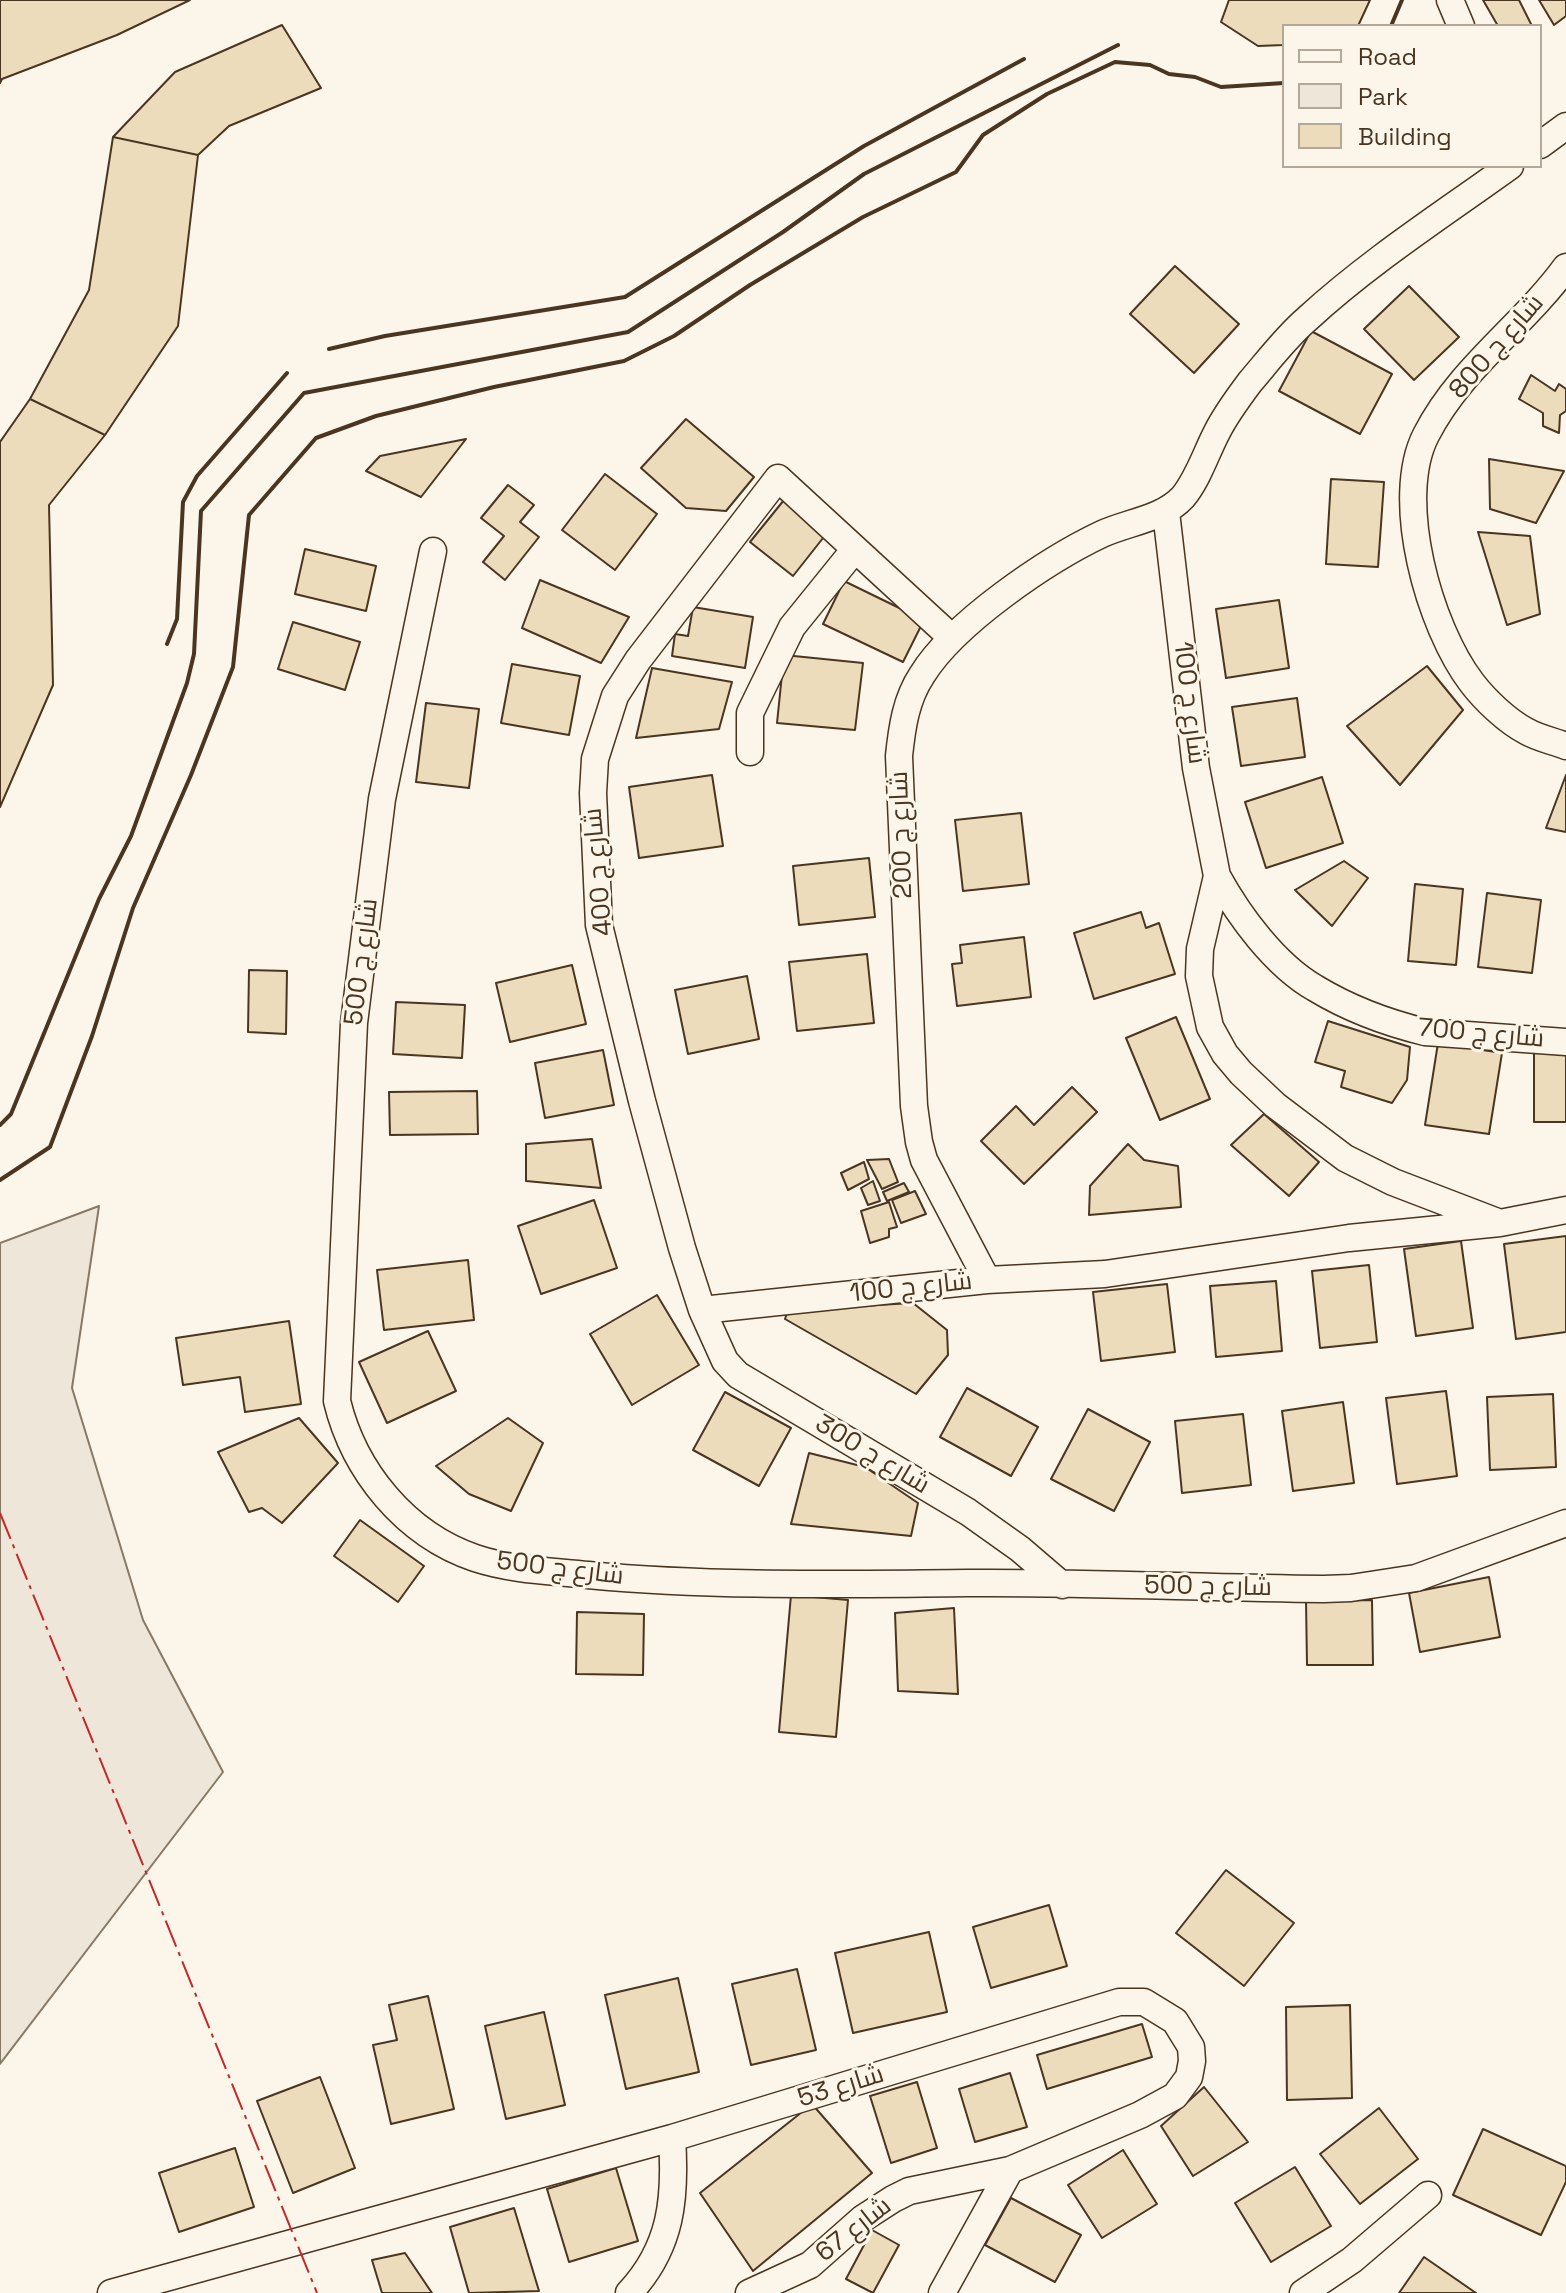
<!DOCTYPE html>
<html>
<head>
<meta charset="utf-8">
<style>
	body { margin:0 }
	#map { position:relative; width:1566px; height:2293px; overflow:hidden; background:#fbf6e9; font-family:"Space Grotesk",sans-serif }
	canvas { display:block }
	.legend { position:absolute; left:1282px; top:24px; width:260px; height:144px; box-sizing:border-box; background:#fbf6e9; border:2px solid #b4a999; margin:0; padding:10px 14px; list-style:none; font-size:24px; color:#4a3520 }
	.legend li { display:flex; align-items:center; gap:16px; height:40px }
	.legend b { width:40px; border:2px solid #b4a999 }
</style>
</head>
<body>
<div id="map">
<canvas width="1566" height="2293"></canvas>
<ul class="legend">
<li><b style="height:10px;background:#fbf6e9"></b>Road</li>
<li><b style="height:22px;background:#ede6d9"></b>Park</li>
<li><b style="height:22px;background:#ecdcbc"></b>Building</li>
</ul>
</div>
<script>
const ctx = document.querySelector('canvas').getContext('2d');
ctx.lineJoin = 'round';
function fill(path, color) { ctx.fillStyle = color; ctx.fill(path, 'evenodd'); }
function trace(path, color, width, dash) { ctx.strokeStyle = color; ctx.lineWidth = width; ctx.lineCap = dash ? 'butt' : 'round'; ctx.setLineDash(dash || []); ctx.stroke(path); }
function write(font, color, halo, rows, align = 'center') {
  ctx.font = font + ' "Space Grotesk",Cairo,sans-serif'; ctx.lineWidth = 6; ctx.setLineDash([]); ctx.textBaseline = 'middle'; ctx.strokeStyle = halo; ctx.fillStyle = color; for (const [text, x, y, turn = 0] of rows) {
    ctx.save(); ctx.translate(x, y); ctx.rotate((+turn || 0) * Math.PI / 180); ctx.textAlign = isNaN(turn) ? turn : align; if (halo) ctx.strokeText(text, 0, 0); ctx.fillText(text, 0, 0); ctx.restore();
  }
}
const green = new Path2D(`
	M99,1206L72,1388L143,1620L223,1772L0,2064V1243Z`);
fill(green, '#ede6d9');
trace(green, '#887966', 2);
const building = new Path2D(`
	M0,0H190L117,35L2,79L0,83Z
	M1229,0H1370L1358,26H1284V45L1258,46L1221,22Z
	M1483,0H1519L1532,26H1498Z
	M1539,0H1566V16L1554,25Z
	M282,25L321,88L229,126L198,155L113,137L175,72Z
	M113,137L198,155L178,326L105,435L30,399L89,290Z
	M1175,266L1239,324L1194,373L1130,314Z
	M1409,286L1459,337L1414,380L1364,329Z
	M1311,331L1392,374L1360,434L1279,391Z
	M1531,375L1555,391L1559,384L1566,389V411L1560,415L1559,433L1543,426V413L1519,399Z
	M30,399L105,435L49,505L53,685L0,807V442Z
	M686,419L754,477L726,511L686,508L641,468Z
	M466,439L421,497L366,471L380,456Z
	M1489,459L1564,471L1536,523L1490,509Z
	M605,474L657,514L615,570L562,530Z
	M1331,479L1384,482L1378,567L1326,564Z
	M508,485L534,505L520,522L539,537L505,580L483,562L504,536L481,518Z
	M784,500L827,533L793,576L750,542Z
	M1478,532L1530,536L1540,614L1507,625Z
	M305,549L376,566L366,611L295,594Z
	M540,580L629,617L601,663L522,628Z
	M844,581L924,620L903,662L823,624Z
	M1279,600L1289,668L1226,678L1216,609Z
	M693,607L753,617L745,668L672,656L675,634L688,636Z
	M293,622L360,642L345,690L278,669Z
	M784,655L863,663L855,730L777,723Z
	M512,664L580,676L569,735L501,723Z
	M1427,666L1463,710L1400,785L1347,726Z
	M652,668L732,682L719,729L636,738Z
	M1297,698L1305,757L1241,766L1232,707Z
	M426,703L479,709L469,788L416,782Z
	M712,775L723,846L639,858L629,787Z
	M1566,775V832L1546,828Z
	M1322,777L1343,843L1266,868L1245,802Z
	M1021,813L1029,884L963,891L955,820Z
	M869,858L875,917L799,925L793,866Z
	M1344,861L1368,878L1332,926L1295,890Z
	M1415,884L1463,889L1456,965L1408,961Z
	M1487,893L1541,900L1532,973L1478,967Z
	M1141,912L1146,928L1159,923L1175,974L1094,999L1074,933Z
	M1024,937L1031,997L957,1006L952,964L962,963L960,945Z
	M867,954L874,1023L797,1031L789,962Z
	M572,965L586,1024L510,1042L496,983Z
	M249,970L287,971L286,1034L248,1032Z
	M747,976L759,1039L688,1054L675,990Z
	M396,1002L465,1005L462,1058L393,1054Z
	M1176,1017L1210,1099L1160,1120L1126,1038Z
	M1328,1021L1410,1047L1407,1080L1392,1103L1341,1087L1345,1071L1315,1062Z
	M1438,1043L1502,1053L1489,1134L1425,1125Z
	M1566,1048V1122H1534V1049Z
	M603,1050L614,1105L545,1118L535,1063Z
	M1072,1087L1097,1112L1024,1184L981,1141L1016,1106L1034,1125Z
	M477,1091L478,1134L390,1135L389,1092Z
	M1264,1114L1319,1162L1289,1196L1231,1145Z
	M592,1139L601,1188L526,1181V1144Z
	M1128,1144L1144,1160L1178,1166L1181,1207L1089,1215L1090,1186Z
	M889,1159L898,1182L882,1189L867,1160Z
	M864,1162L869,1179L848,1190L841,1173Z
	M873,1181L880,1201L868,1205L861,1188Z
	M904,1183L909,1192L887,1201L883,1192Z
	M915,1191L926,1214L901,1223L892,1200Z
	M594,1200L617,1268L541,1294L518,1226Z
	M889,1202L897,1227L889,1229V1237L870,1243L861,1211Z
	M1566,1236V1332L1516,1339L1504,1244Z
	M1461,1241L1473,1328L1416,1336L1404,1249Z
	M468,1260L474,1320L384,1330L377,1270Z
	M1369,1265L1377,1342L1320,1348L1312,1271Z
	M1276,1281L1282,1351L1216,1357L1210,1286Z
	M1167,1284L1175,1352L1101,1361L1093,1292Z
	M657,1295L699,1365L632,1405L590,1334Z
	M913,1303L947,1330L948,1355L916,1394L785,1319L788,1310Z
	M289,1321L301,1404L245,1412L240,1377L183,1385L176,1338Z
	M428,1331L456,1391L387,1423L359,1362Z
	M967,1388L1038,1427L1011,1476L940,1437Z
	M1446,1391L1457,1476L1397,1484L1386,1398Z
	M725,1392L791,1428L759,1486L693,1450Z
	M1553,1394L1556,1467L1490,1470L1487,1397Z
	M1343,1402L1354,1483L1293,1491L1282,1411Z
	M1088,1409L1150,1442L1114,1511L1051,1479Z
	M1243,1414L1251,1485L1182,1493L1175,1421Z
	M299,1418L338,1463L282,1523L262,1508L249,1512L218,1452Z
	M508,1418L543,1443L511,1511L469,1494L436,1466Z
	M809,1453L865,1467L918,1503L911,1536L791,1524Z
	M360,1520L424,1566L398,1602L334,1556Z
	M1489,1577L1500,1637L1420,1652L1409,1593Z
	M791,1595L848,1600L836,1737L779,1732Z
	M1372,1600L1373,1665H1307L1306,1601Z
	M954,1608L958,1694L898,1691L895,1613Z
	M577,1612L644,1614L643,1675L576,1674Z
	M1226,1870L1294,1923L1244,1986L1176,1933Z
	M1049,1905L1067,1966L991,1988L973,1927Z
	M929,1932L947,2012L853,2033L835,1953Z
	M797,1969L816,2050L751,2065L732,1984Z
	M678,1978L699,2072L626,2089L605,1995Z
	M428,1996L454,2109L391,2124L373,2045L397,2040L389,2005Z
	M1350,2005L1352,2098L1287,2100L1286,2007Z
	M544,2012L565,2105L506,2119L485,2026Z
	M1142,2024L1152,2057L1047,2089L1037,2055Z
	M1010,2073L1027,2127L975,2142L959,2089Z
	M320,2077L355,2168L293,2193L257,2101Z
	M917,2082L937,2148L891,2163L870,2096Z
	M1204,2087L1248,2142L1193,2176L1161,2126Z
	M812,2104L872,2173L753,2271L700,2193Z
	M1379,2108L1418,2159L1360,2204L1320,2154Z
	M1483,2129L1566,2166V2182L1541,2235L1453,2195Z
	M235,2148L254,2207L179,2232L159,2173Z
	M1123,2150L1157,2204L1102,2238L1068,2185Z
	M1295,2167L1331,2226L1271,2262L1235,2203Z
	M616,2168L638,2241L569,2262L547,2189Z
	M1011,2198L1081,2235L1055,2282L985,2245Z
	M514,2208L539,2291L469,2293L450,2227Z
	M872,2230L899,2245L873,2293L846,2279Z
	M405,2253L432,2293H382L372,2260Z
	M1424,2257L1476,2293H1399Z`);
fill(building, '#ecdcbc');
trace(building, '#4a3520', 2);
const street = new Path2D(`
	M1450,0L1461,26
	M1540,145L1566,126
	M1566,267C1523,326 1460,368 1426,435C1393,499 1429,627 1472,683C1485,700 1507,721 1526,731C1538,738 1553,741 1566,746
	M1166,512L1196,768L1217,876L1200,949L1199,976L1210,1027L1225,1054L1241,1073L1275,1105L1345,1158L1393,1182L1500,1223
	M433,551L382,799L354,1023L337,1401C354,1471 405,1534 475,1558C511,1570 551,1571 588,1575C714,1587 842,1584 968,1583C1087,1582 1206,1588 1324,1589L1351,1588L1416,1578L1566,1523
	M952,638L778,478L638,660L615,696L595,759L593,793L599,925L642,1101L682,1248L702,1310L725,1361L738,1375L968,1512L1020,1549L1062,1585
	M750,752V713L792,627L855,549
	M1217,876C1239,916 1275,965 1315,988C1348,1008 1388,1023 1425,1032L1566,1042
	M987,1280L924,1160L919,1142L914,1106L899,756C902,727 906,699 922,675C954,623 1047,560 1102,534C1128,522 1163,519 1183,497C1198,479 1206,453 1217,432C1226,414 1238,398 1250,382C1268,361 1286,337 1307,319C1369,262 1442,215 1510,166
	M702,1310L987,1280L1105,1274L1349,1238L1500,1223L1566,1210
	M111,2293L672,2138L1119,2002H1144L1175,2021L1191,2047L1192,2061L1189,2077L1175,2096L1140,2115L1010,2170L942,2293
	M629,2293C672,2247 676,2198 672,2138
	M749,2293L810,2265L862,2219L893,2199L909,2191L1010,2170
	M1303,2293L1352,2260L1428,2195`);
trace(street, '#4a3520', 29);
trace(street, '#fbf6e9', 26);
trace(new Path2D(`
	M1391,26L1402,0
	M329,349L385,336L625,297L864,146L1024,59
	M167,644L177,619L183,502L197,476L287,373
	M0,1125L11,1114L99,899L131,836L187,683L194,654L201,511L304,393L628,332L783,232L864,174L1118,45
	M0,1180L50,1147L92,1036L133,908L191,775L233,667L249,515L316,438L376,416L494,387L624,361L674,336L750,285L863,217L956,172L983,135L1047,94L1115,62L1150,65L1169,74L1195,77L1221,87L1284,83`), '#4a3520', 4);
trace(new Path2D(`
	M0,1513L317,2293`), '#c62828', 2, [28, 6, 4, 6]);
write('26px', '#4a3520', '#fbf6e9', [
	["شارع ج 800",1497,347,-49],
	["شارع ج 100",1189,703,83],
	["شارع ج 200",902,835,-92],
	["شارع ج 400",599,872,-95],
	["شارع ج 500",362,962,-83],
	["شارع ج 700",1481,1034,5],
	["شارع ج 100",911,1288,-6],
	["شارع ج 300",872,1455,31],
	["شارع ج 500",560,1569,7],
	["شارع ج 500",1208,1587,1],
	["شارع 53",841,2087,-17],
	["شارع 67",854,2230,-38]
]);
</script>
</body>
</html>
